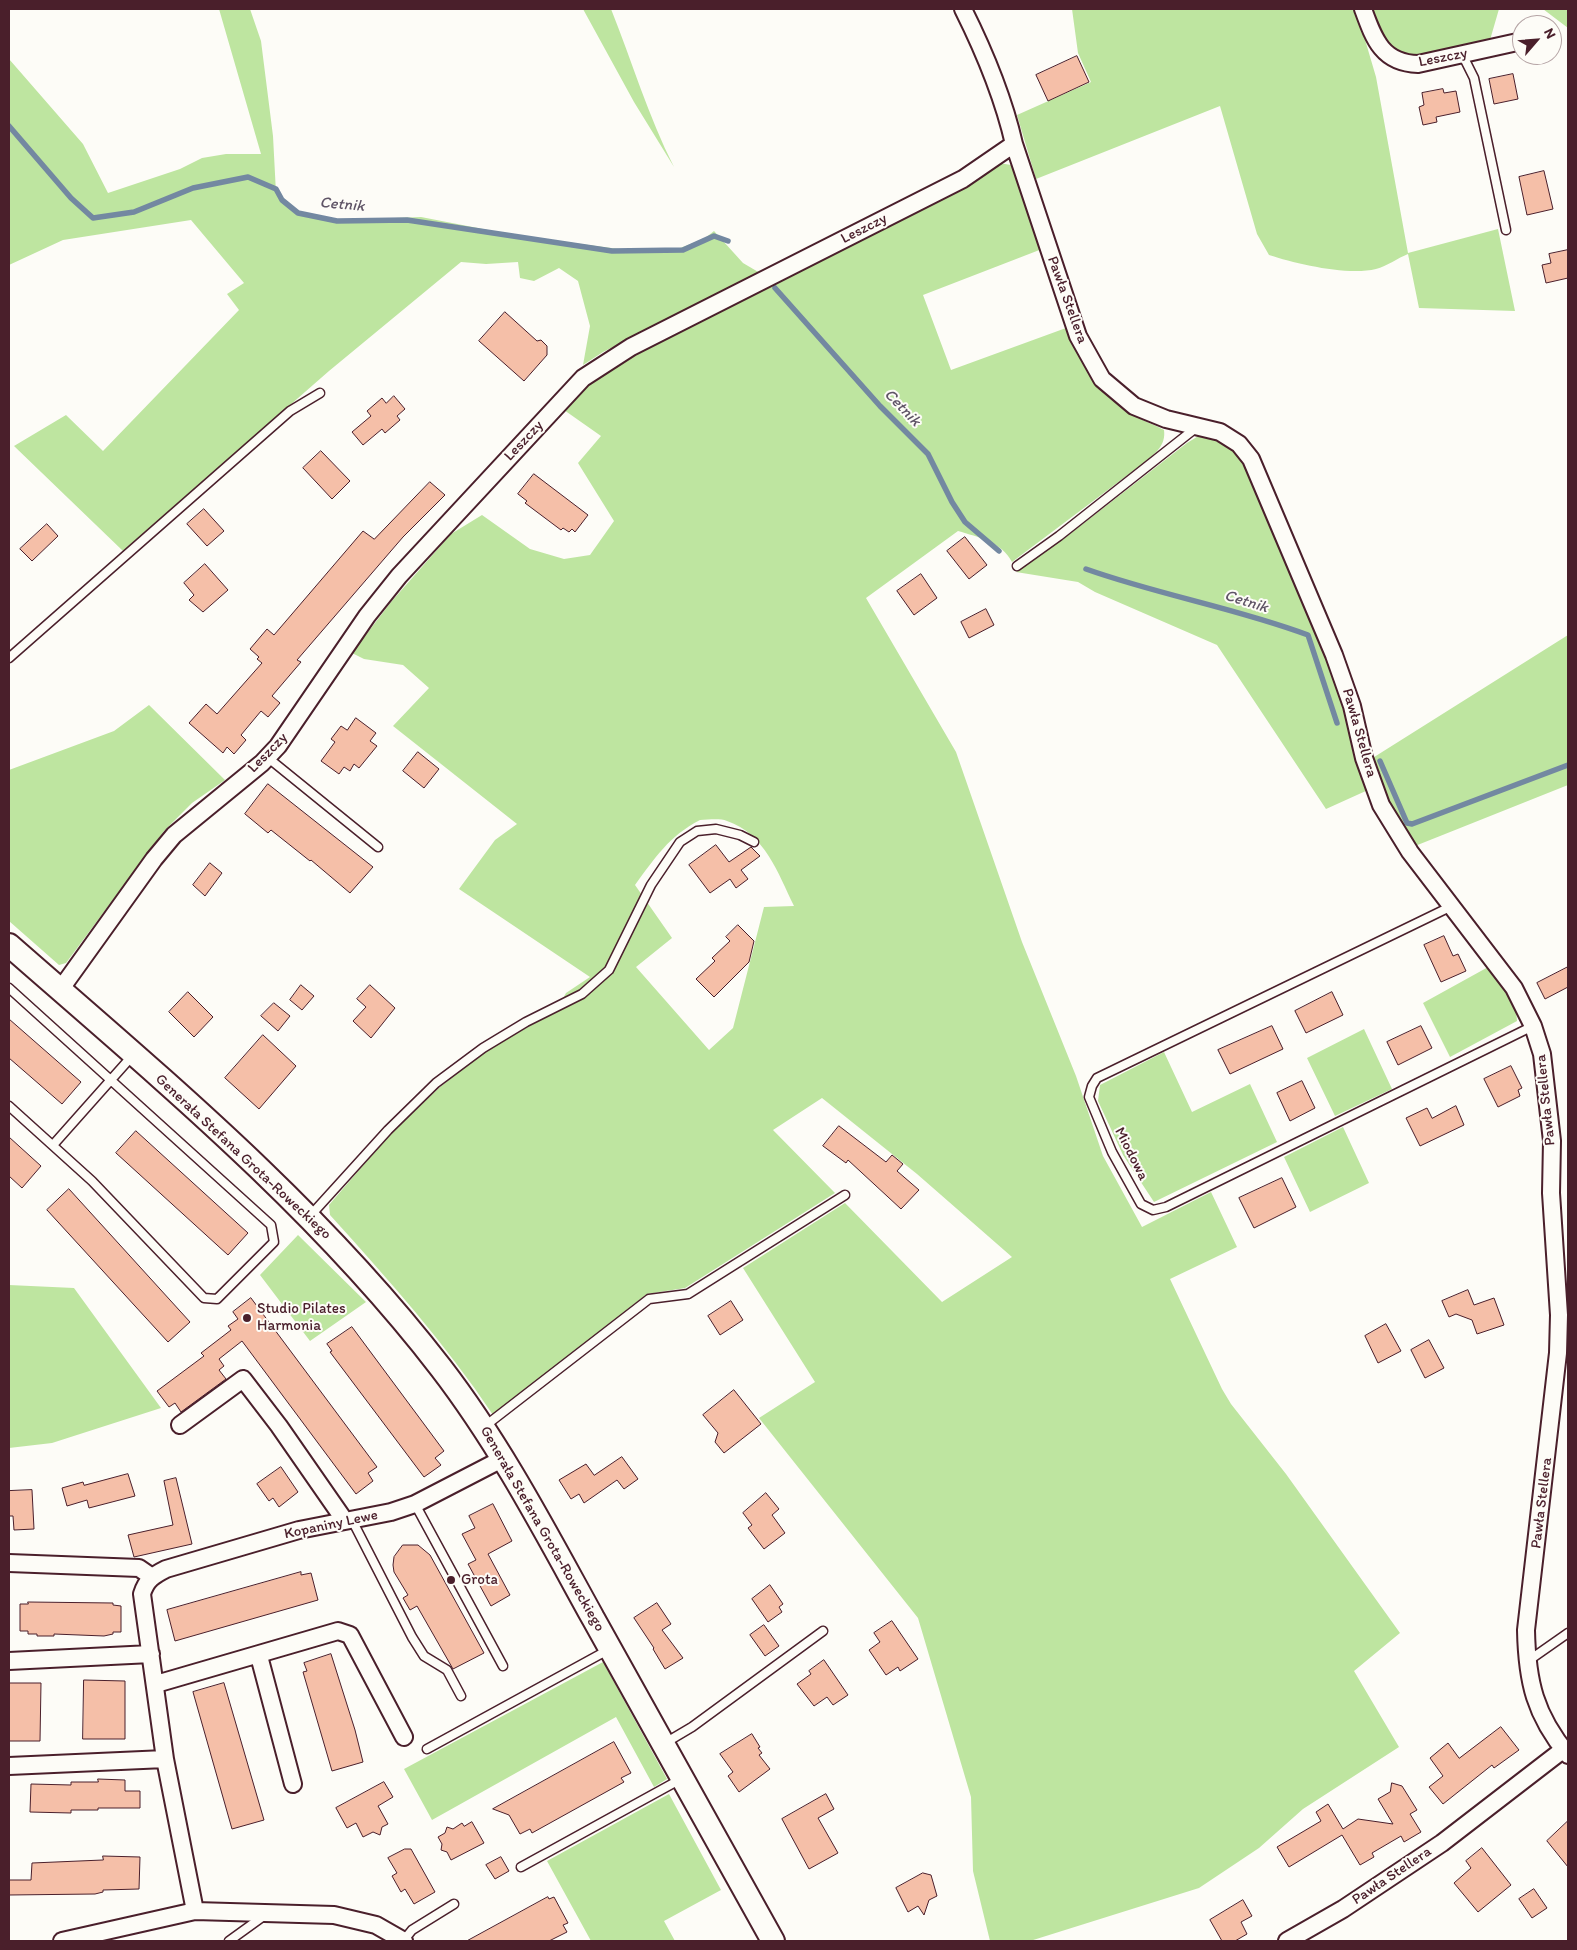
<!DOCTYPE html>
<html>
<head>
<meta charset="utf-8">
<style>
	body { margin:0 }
	#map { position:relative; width:1577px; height:1950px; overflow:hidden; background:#fdfcf7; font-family:Itim,sans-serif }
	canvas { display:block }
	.frame { position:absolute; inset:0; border:10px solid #4a1f2b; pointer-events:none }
	.north { position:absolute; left:1512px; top:15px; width:50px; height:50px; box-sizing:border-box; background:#fdfcf7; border:1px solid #b5a4a5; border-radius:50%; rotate:63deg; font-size:14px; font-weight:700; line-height:20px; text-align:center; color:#4a1f2b }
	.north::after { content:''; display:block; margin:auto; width:18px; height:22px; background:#4a1f2b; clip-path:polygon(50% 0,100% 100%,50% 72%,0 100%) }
</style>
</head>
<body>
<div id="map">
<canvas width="1577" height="1950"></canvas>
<div class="frame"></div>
<div class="north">N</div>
</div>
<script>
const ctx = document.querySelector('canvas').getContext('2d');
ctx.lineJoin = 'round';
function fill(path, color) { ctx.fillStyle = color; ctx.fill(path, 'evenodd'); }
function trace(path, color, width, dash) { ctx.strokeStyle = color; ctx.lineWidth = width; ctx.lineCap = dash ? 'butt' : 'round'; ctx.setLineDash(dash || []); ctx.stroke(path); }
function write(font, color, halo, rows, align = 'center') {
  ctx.font = font + ' Itim,sans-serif'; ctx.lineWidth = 4; ctx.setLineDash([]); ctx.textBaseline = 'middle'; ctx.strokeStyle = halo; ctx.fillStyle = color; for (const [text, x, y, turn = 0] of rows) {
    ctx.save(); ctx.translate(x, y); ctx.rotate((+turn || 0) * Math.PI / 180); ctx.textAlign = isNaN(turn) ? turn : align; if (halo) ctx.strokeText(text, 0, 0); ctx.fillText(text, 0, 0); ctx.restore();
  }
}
fill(new Path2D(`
	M219,9H250L261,41L273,136L276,193L294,213L344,220L421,217L514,235L626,250L680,248L704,239L714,231L743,263L760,273L603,352L583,365L590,326L578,281L559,268L534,281L520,278L518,262L486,264L461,262L329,371L123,551L14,446L66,415L103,451L239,310L227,294L244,283L191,220L63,240L9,265V59L83,144L108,193L180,169L202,158L226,154H261Z
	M583,9H611C632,61 648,116 674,167L634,102Z
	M1072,9H1356L1376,77L1408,253L1498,229L1515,311L1419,308L1408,254C1398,258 1387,266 1376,269C1348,276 1297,264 1269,255L1257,234L1220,106L1036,179L1017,115L1091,82L1078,53Z
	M1373,9H1499L1490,40L1418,58L1399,56L1383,38Z
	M1543,9H1568V28Z
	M999,163L1011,165L1018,176L1042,249L923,295L951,370L1066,328C1082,362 1100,393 1132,414C1142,421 1154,424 1164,430C1166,445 1156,453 1145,462L1012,562C1002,542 978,537 958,531L866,598L956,752L1022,942L1076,1076L1103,1156L1142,1227L1211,1192L1237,1247L1170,1279L1222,1389L1231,1404L1286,1474L1400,1633L1354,1671L1399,1747L1303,1809L1259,1848L1199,1888L1030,1941H990L973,1871L971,1797L918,1618L759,1418L815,1382L743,1268L845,1203L942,1302L1012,1257L917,1174L822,1098L773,1130L835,1193L685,1288L647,1294L493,1415C445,1343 388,1279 330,1215L329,1205L391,1133L440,1087L486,1051L556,1011L566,993L590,977L459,889L495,840L517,824L393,726L429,688L403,665L364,659L352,653L391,602L451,534L482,515L530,549L564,559L590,555L614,521L578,463L601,436L564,410L596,378L672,335ZM700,820C708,820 719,818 727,821C765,834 778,873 794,906L764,907L733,1028L709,1050L636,967L672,938L635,885C655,858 669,836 700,820Z
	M1200,435C1221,437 1235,448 1246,465L1329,659L1345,705L1368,790L1326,809L1217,645L1095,592L1078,582L1016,572L1066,537L1187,443Z
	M1568,635V785L1415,846L1388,801L1371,759Z
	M149,705L225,780L192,803L164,831L66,963L59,965L9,921V770L114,731Z
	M1490,966L1516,1010L1517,1021L1450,1057L1423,1003Z
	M1364,1029L1392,1089L1335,1116L1307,1058Z
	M1164,1052L1192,1112L1250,1084L1277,1142L1154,1202L1123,1155L1098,1101L1100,1085Z
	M1343,1127L1369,1183L1310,1212L1284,1157Z
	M298,1235L366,1302L310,1341L260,1275Z
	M9,1285L74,1288L161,1408L52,1443L9,1448Z
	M603,1662L667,1779L654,1787L616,1717L432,1820L404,1769Z
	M669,1794L721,1890L664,1921L675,1941H591L547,1861Z`), '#bee5a0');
trace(new Path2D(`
	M9,126L71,198L93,218L134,212L193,188L248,177L276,189L282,200L298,213L337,221L407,220L612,251L683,250L714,236L728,241
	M775,288L880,406L928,454L952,502L965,522L999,551
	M1086,569C1159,595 1236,608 1308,635L1337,723
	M1380,761L1407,823L1412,824L1568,765`), '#7388a1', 5.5);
const building = new Path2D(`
	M1077,56L1089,82L1048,101L1036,75Z
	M1513,74L1518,99L1494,104L1489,79Z
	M1443,89L1444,93L1456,91L1460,112L1436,117L1437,122L1423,125L1419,107L1424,105L1422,93Z
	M1544,171L1553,209L1527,215L1519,177Z
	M1568,250V278L1546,283L1542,265L1551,263L1549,254Z
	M505,312L537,341L541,340L547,346V355L524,381L479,341Z
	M394,396L405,409L397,416L400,420L385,433L382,429L363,445L352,432L371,416L367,411L382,398L386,403Z
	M321,451L350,481L332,499L303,468Z
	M534,474L588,515L575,532L572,529L569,532L563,528L561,530L525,503L527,501L518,494Z
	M430,482L445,495L403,537L297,660L301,662L272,696L280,703L268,717L261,711L241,735L246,740L234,754L227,747L223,753L189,723L206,704L217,714L262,663L257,659L259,657L250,649L267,629L274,635L363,531L374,539Z
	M204,509L224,531L207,546L187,524Z
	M47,524L58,536L32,561L20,549Z
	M965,537L987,565L969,579L947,551Z
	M205,564L228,590L203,612L189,600L194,595L184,583Z
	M921,574L937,598L914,615L897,591Z
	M986,609L994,625L969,638L961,622Z
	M356,718L376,733L370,741L377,746L359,768L354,764L350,771L344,767L339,774L321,761L335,742L331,739L341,726L347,730Z
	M418,752L439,769L424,788L403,771Z
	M268,784L373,867L350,893L311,860L310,861L271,830L268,833L245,814Z
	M716,845L729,862L751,847L760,856L741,870L748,879L736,888L730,879L710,893L689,865Z
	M210,863L222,873L205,896L193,885Z
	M738,925L754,941L749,962L714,997L696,979L715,961L712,958L730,941L726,937Z
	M1444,936L1453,956L1458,954L1466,971L1441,982L1424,945Z
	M1568,967V987L1545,999L1537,983Z
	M301,985L314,996L302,1010L290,1000Z
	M370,985L395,1008L371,1038L353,1021L366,1007L357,999Z
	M188,992L213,1017L194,1037L169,1012Z
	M1332,992L1343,1015L1306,1033L1295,1011Z
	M274,1003L290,1016L278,1031L261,1016Z
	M9,1019L81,1082L62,1104L9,1058Z
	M1272,1026L1283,1049L1230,1074L1218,1050Z
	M1421,1026L1432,1048L1398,1065L1387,1042Z
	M263,1035L296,1066L259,1109L225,1078Z
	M1511,1066L1522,1088L1518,1090L1520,1096L1498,1107L1484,1079Z
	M1302,1081L1315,1108L1290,1121L1277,1093Z
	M1456,1106L1464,1125L1420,1146L1406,1118L1427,1108L1432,1118Z
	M839,1126L886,1162L892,1155L903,1164L897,1171L919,1190L901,1209L848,1160L846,1163L823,1146Z
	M136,1131L248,1233L228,1255L116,1153Z
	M9,1137L41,1166L22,1188L9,1176Z
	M1282,1178L1296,1207L1254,1228L1239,1198Z
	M69,1189L190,1322L168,1342L47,1210Z
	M1468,1290L1474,1305L1494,1298L1504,1325L1477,1334L1472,1320L1456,1314L1449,1317L1442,1301Z
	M251,1298L377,1467L368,1473L373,1481L356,1494L242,1341L219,1359L224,1366L219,1370L226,1379L181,1412L175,1403L169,1407L157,1391L204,1356L201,1353L231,1330L228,1326L238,1319L233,1312Z
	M731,1301L743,1320L720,1335L708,1316Z
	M1386,1324L1401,1351L1378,1363L1365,1336Z
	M352,1327L444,1451L435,1458L441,1465L424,1477L330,1352L332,1351L327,1344Z
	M1429,1340L1444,1368L1425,1378L1411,1350Z
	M734,1390L761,1424L724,1453L715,1442L718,1433L703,1415Z
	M622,1457L638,1479L624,1489L617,1480L584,1503L579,1494L571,1499L559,1480L586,1464L594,1475Z
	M281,1467L298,1492L279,1507L273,1498L269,1501L257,1484Z
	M128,1474L135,1496L89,1508L87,1500L67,1506L62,1488L83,1482L84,1485Z
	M176,1478L192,1544L134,1557L128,1535L173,1525L164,1481Z
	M32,1490L34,1529L14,1530L13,1516H9V1491Z
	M766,1493L779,1509L772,1515L785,1533L764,1549L748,1528L752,1525L743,1513Z
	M493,1504L512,1541L488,1554L510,1595L491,1606L468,1564L476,1560L462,1534L475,1528L469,1516Z
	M403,1545H418L430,1555L484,1653L453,1669L417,1606L410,1610L403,1598L408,1595L394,1572L393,1565L394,1557Z
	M301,1572V1575L311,1573L318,1600L175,1641L167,1610Z
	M770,1585L783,1604L779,1607L782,1612L768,1622L752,1599Z
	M28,1602L113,1603V1605L121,1606V1632H113V1634L104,1636L54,1634V1636H37V1634H28V1631H20V1604H28Z
	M657,1603L671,1624L662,1630L683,1658L665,1669L653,1649L654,1648L634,1618Z
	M892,1621L918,1659L900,1671L898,1667L886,1675L869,1650L880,1642L874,1633Z
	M764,1625L779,1646L765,1656L750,1635Z
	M331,1654L355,1730L363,1762L332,1771L303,1672L307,1671L304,1663Z
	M824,1660L848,1695L833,1705L827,1697L814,1706L797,1684L811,1674L809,1671Z
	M84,1680L125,1681V1739H83Z
	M9,1683H41L40,1741H9Z
	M224,1683L264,1820L232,1829L193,1692Z
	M1501,1727L1519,1750L1494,1768L1492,1765L1443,1804L1429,1787L1443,1776L1430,1758L1448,1743L1459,1758Z
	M752,1734L760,1747L758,1748L762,1753L759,1755L770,1769L739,1792L728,1776L733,1772L720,1754Z
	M614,1742L631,1773L621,1778L624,1782L532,1833L530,1829L520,1834L509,1815L493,1809Z
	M98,1779L125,1780V1791H140V1808H98V1810H71V1813L30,1812L31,1784L71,1785V1782H98Z
	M384,1782L393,1797L378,1806L388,1824L382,1827L380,1835L373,1832L363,1837L356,1823L347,1828L336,1808Z
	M1392,1783L1402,1786L1417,1810L1410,1814L1421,1832L1404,1842L1401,1836L1372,1853L1374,1857L1360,1865L1342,1835L1289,1867L1277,1847L1321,1821L1316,1812L1328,1804L1343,1829L1358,1819L1393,1824L1378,1799L1390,1792Z
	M826,1794L834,1809L818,1818L838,1853L809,1869L782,1819Z
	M1568,1821V1867L1547,1841Z
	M472,1822L484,1843L451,1860L447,1852L441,1850L442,1844L438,1837L445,1833L447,1827L453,1829L462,1823L464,1826Z
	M1482,1848L1511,1885L1478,1912L1454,1883L1471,1868L1466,1861Z
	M405,1849H411L435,1892L414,1904L405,1889L401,1892L392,1876L397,1873L388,1858Z
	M103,1856L140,1857L139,1889L103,1890V1892L95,1894L9,1895V1880H31L32,1863L103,1860Z
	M501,1857L509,1871L495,1879L486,1865Z
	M923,1873L931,1875L937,1896L929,1900L924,1915L918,1906L908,1912L896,1888Z
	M1534,1889L1547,1908L1532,1918L1519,1899Z
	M548,1897L549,1899L554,1897L568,1923L563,1925L567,1932L549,1941H467Z
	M1243,1900L1252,1916L1241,1922L1247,1934L1235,1941H1222L1210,1920Z`);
fill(building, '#f5bfa8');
trace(building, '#4a1f2b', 1);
const lane = new Path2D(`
	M1462,54L1474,78L1506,230
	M1017,566L1059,536L1197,427
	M9,658L290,411L320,393
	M267,757L378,847
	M1452,906L1097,1078L1092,1086L1089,1097L1112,1152L1141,1204L1153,1210L1166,1207L1533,1026
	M9,988L271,1225L274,1242L217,1299L204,1298L92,1181L9,1106
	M53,1145L133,1055
	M310,1216L388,1130L436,1083L483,1048L526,1022L582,994L609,970L651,885L680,842L697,831L716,829L740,835L754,842
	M485,1426L649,1299L688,1294L845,1195
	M415,1504L503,1666
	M352,1520L412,1637L424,1656L447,1670L461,1696
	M1528,1661L1568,1633
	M665,1743L692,1727L823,1631
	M427,1749L608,1650
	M521,1867L681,1779
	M404,1940L412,1930L454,1904
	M229,1941L265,1915`);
const street = new Path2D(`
	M1363,9C1374,39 1382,63 1418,64L1522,41
	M1014,144L1078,336L1102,379L1134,406L1166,419L1220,432L1239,444L1251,459L1334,655L1352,706L1364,758L1381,805L1410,852L1514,988L1533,1026L1542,1054L1552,1141L1551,1193L1559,1315L1558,1353L1526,1630C1527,1682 1535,1715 1568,1755
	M60,990L154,859L174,835L262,763L278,746L367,616L399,576L583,378L631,347L963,179L1014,144C1003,96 985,53 963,9
	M180,1425L243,1379L279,1426L345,1521
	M9,1563L139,1568L152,1577
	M259,1656L293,1784
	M9,1661L151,1654
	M156,1684L338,1631L350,1635L404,1737
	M9,1766L165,1759
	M195,1911L165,1759L142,1594C146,1580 154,1575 166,1569L299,1530L391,1512L415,1504L504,1458
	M62,1941L195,1911L334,1915L376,1925L404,1941
	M1287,1941L1343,1909L1442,1843L1564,1749`);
const secondary = new Path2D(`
	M9,945C161,1078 317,1207 441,1368C501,1446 546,1533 593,1618C653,1726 713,1834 773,1941`);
trace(lane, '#4a1f2b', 11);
trace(street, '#4a1f2b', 20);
trace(secondary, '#4a1f2b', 26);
trace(lane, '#fdfcf7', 8);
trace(street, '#fdfcf7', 16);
trace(secondary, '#fdfcf7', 22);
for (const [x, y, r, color] of [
	[247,1318,5,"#4a1f2b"],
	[451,1580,5,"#4a1f2b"]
]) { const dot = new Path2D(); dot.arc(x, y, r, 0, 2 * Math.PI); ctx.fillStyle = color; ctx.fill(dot); trace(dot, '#fdfcf7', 2); }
write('15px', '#4a1f2b', '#fdfcf7', [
	["Leszczy",1443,58,-11],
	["Leszczy",864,229,-27],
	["Pawła Stellera",1067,300,70],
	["Leszczy",524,441,-47],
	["Pawła Stellera",1359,733,74],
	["Leszczy",268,753,-46],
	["Pawła Stellera",1546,1100,-96],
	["Miodowa",1131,1154,63],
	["Generała Stefana Grota-Roweckiego",243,1157,43],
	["Pawła Stellera",1542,1503,-83],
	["Kopaniny Lewe",331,1525,-12],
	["Generała Stefana Grota-Roweckiego",542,1529,60],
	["Pawła Stellera",1392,1876,-34]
]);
write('15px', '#4a1f2b', '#fdfcf7', [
	["Studio Pilates",257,1309],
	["Harmonia",257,1326],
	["Grota",461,1580]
], 'left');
write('italic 16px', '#5f5466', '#fdfcf7', [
	["Cetnik",342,205,5],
	["Cetnik",902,408,46],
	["Cetnik",1246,602,17]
]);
</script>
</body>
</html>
